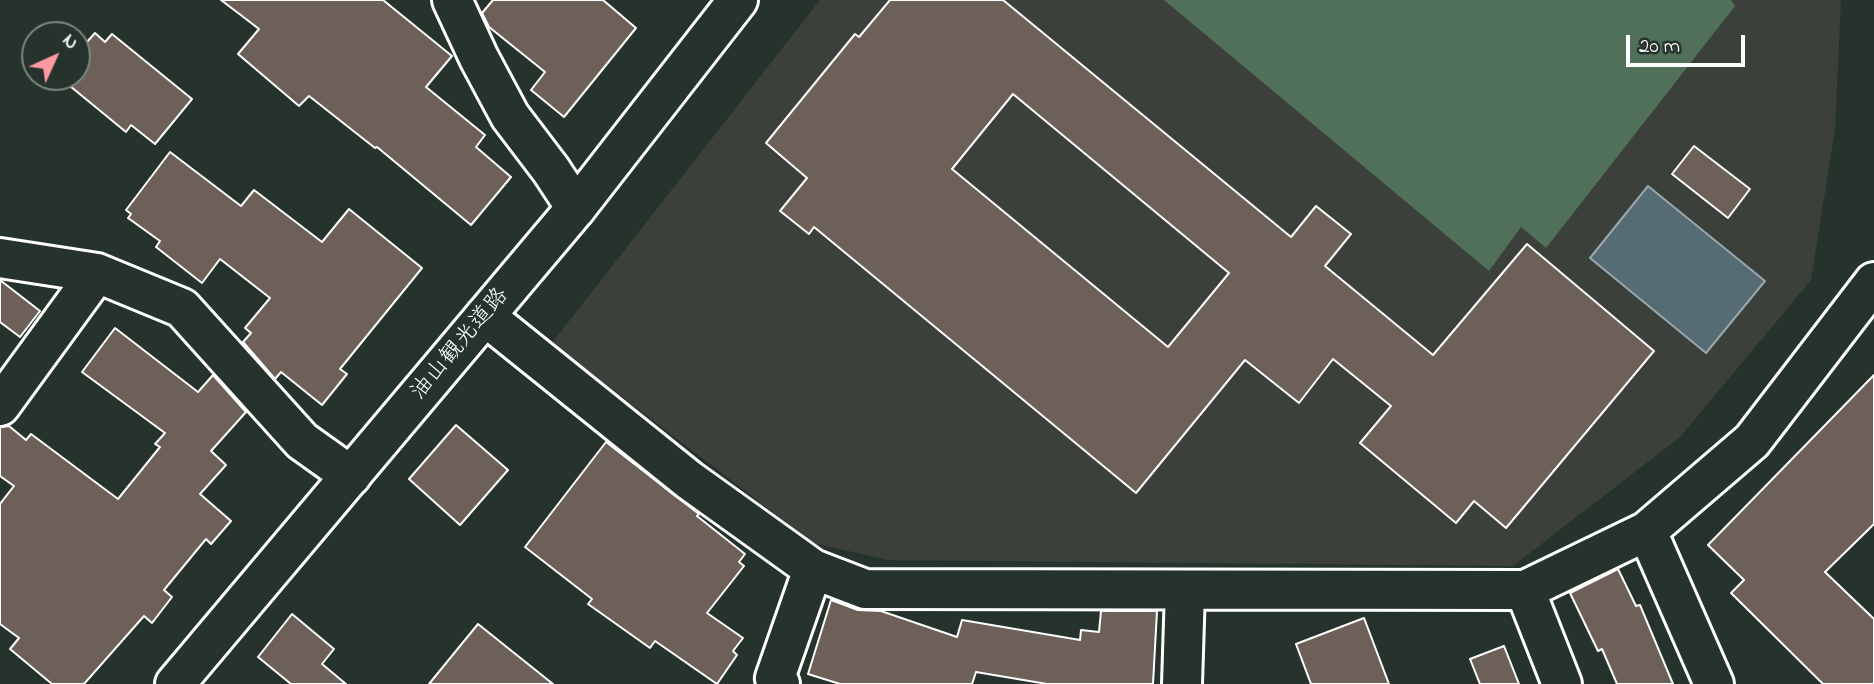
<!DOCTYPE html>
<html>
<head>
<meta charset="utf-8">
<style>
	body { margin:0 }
	#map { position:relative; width:1874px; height:684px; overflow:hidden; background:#26332d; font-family:"Indie Flower",sans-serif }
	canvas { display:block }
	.north { position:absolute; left:21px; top:21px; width:70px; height:70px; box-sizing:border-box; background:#26332d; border:2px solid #7d8581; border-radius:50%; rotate:45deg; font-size:19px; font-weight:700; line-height:28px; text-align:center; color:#fff }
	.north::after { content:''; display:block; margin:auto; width:24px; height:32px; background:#ff9aa2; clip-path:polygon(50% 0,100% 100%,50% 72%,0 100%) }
	.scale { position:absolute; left:1626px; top:35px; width:119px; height:32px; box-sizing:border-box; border:4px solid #fff; border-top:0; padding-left:9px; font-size:21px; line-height:24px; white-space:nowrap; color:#fff; -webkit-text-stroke:5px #26332d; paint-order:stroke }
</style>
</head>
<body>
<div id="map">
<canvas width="1874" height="684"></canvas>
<div class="north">N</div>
<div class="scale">20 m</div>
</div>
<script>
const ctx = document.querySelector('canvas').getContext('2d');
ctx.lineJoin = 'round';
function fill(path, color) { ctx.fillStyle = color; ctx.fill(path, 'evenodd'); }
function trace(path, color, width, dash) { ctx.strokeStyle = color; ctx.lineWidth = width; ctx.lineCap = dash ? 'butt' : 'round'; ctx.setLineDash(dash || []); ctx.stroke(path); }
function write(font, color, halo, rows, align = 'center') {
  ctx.font = font + ' "Indie Flower","Klee One",sans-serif'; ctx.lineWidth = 7; ctx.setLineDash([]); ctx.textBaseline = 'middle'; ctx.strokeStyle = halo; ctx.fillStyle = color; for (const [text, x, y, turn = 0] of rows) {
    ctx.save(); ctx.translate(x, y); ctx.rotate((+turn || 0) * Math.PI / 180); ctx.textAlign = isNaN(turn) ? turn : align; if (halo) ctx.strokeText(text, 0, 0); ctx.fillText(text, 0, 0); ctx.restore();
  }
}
fill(new Path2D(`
	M820,0H1841L1835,129L1811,280L1680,437L1513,566L888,560L813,543L552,343Z`), '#3b403a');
fill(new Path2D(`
	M1164,0H1731L1735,6L1546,248L1521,227L1489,271Z`), '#517059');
const water = new Path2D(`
	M1648,186L1765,281L1706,353L1590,258Z`);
fill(water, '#556c74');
trace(water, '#99a7ac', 2);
const building = new Path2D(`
	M221,0H383L452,56L426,87L485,135L476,147L511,177L471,225L377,147L375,148L309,96L299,106L238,54L259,29Z
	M493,0H603L636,28L564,117L531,90L545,72L489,27L482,13Z
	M890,0H1003L1291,237L1316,206L1351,234L1325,266L1433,355L1527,244L1654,351L1506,528L1474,501L1456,523L1360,443L1391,406L1333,359L1299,403L1245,360L1136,493L814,227L809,234L780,211L807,178L766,143L855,34L859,37ZM1013,94L1229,273L1168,347L952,169Z
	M95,33L105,42L112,34L192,99L155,144L131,125L126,132L59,77H77V53Z
	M1694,146L1750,189L1728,218L1672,174Z
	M170,152L241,206L254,190L322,242L349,209L422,268L340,369L347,374L322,405L281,372L275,379L243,342L251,333L245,328L270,298L220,259L202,283L156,247L160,241L128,218L131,214L126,210Z
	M0,280L40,311L20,337L0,322Z
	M115,328L198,392L213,375L246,412L211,451L226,465L200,494L231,521L211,544L206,539L164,590L172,597L152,623L144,616L84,684H52L10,649L19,638L0,624V504L14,486L0,476V427L9,426L26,440L31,434L118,499L160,447L155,444L165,433L82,372Z
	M1874,375V524L1825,572L1874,619V684H1823L1731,593L1744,580L1708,545Z
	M456,425L508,470L460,525L409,479Z
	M606,442L699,514L697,516L745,554L739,562L744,566L707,613L743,638L733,651L737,655L717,684L655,641L650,648L588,604L592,599L525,547Z
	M1618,569L1636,606L1640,605L1673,684H1617L1602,649L1598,651L1570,593Z
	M831,600L858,610L881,611L957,637L962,620L1080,640L1081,630L1099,632L1101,611H1157L1153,684H1047L976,672L972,684H840L808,674Z
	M292,614L334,649L322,664L346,684H291L258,657Z
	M1364,618L1389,684H1311L1296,644Z
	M478,624L553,684H429Z
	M1504,646L1519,684H1480L1470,659Z`);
fill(building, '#6c6058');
trace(building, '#fff', 2);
const minor = new Path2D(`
	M452,0L479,58L510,116L551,170L576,208
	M0,258L97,273L182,308L302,441L351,476
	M485,316L689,480L813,569L865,589L1525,590L1562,684
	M0,406L97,273
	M1647,531L1714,684
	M1525,590L1647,531L1752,441L1874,282
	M780,684L775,678L813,569
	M1182,684L1185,590`);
const tertiary = new Path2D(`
	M175,684L576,208L738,0`);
trace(minor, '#fff', 44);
trace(tertiary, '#fff', 44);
trace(minor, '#26332d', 38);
trace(tertiary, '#26332d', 38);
write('23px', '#fff', '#26332d', [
	["油山観光道路",461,345,-50]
]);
</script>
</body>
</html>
